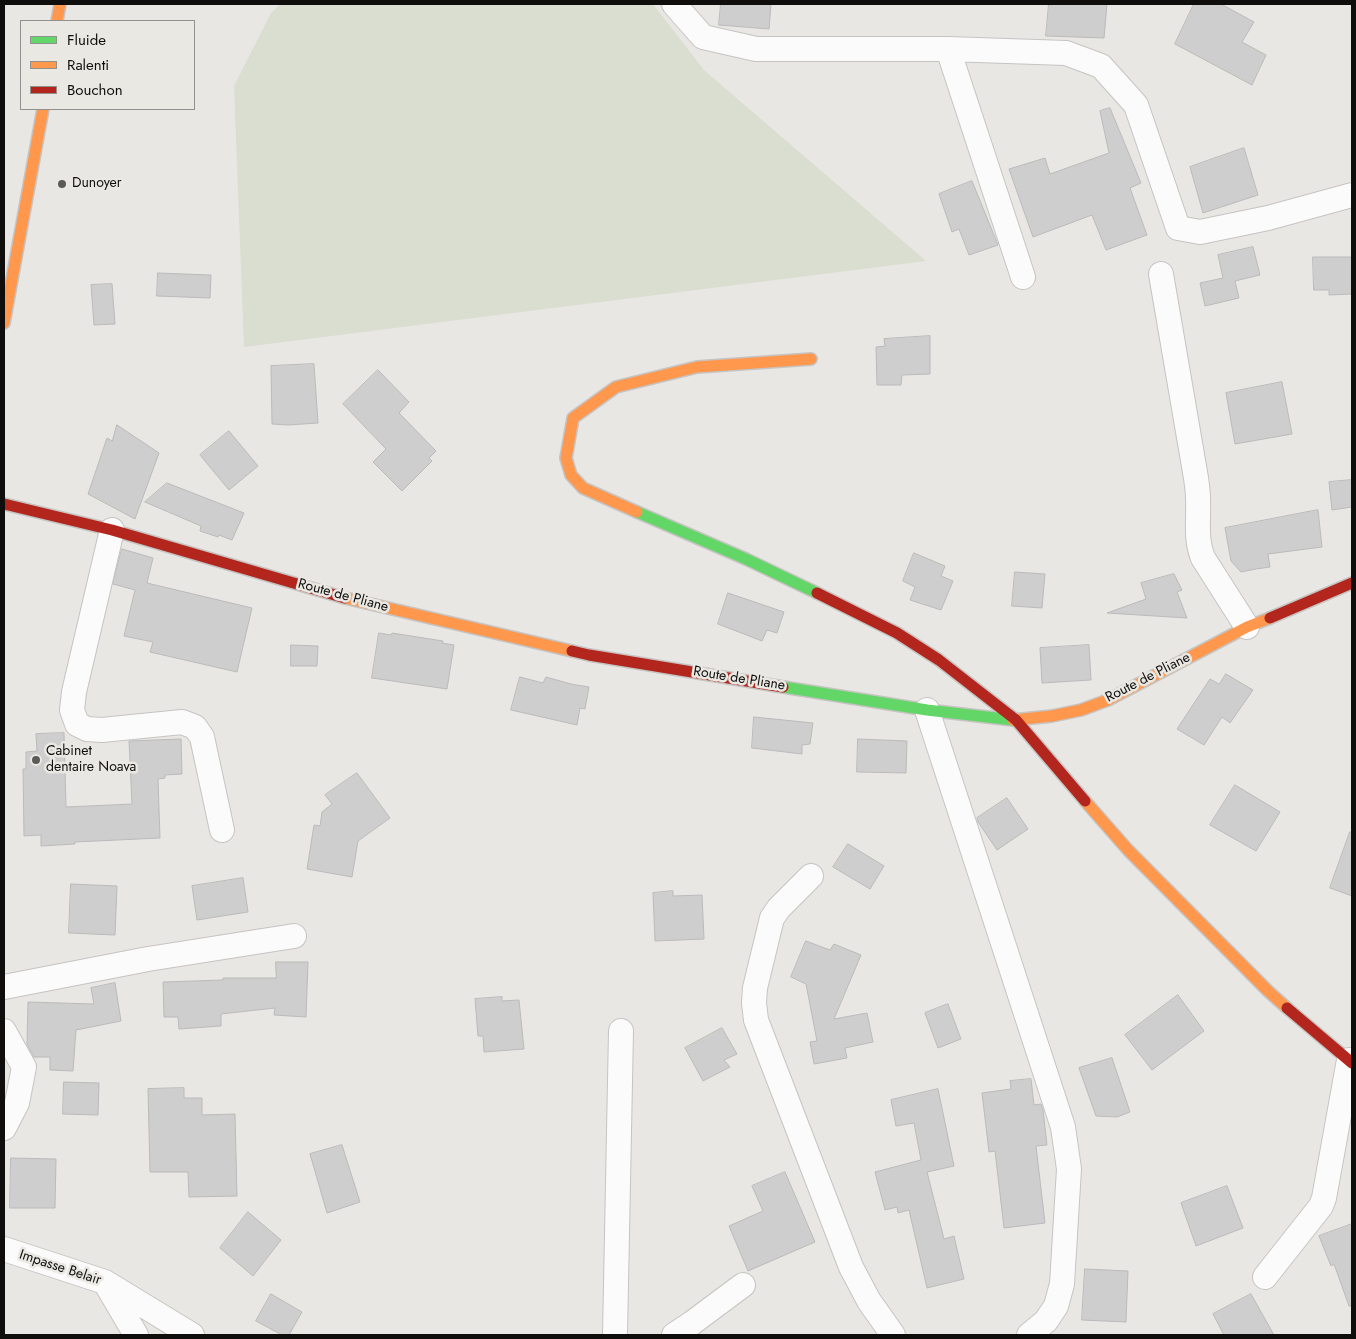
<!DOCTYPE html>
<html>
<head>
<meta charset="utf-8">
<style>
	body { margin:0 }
	#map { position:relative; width:1356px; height:1339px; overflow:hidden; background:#e9e7e4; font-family:Jost,sans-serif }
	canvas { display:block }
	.frame { position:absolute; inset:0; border:5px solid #0f0e0c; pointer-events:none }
	.legend { position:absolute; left:20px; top:20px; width:175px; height:90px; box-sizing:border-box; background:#eae8e3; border:1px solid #92918d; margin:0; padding:6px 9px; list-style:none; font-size:15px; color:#0f0e0c }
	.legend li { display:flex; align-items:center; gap:10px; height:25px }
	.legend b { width:25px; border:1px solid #92918d }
</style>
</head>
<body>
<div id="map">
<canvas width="1356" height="1339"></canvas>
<div class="frame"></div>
<ul class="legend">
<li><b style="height:6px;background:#63d668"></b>Fluide</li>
<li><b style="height:6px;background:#ff974d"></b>Ralenti</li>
<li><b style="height:6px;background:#b3261e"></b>Bouchon</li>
</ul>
</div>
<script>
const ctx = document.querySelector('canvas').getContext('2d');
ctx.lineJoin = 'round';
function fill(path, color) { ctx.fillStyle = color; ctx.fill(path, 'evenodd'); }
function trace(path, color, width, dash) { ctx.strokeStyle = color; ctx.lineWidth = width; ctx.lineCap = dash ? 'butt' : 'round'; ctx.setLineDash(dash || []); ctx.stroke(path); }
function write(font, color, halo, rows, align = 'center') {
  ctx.font = font + ' Jost,sans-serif'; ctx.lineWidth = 5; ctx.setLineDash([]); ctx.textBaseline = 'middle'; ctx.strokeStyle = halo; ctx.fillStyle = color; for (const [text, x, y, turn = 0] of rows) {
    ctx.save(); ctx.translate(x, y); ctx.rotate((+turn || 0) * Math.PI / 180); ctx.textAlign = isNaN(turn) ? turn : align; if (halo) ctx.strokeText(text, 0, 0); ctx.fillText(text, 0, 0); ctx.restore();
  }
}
fill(new Path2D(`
	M280,4H653L704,70L926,261L244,347L234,86L271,13Z`), '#d9ded0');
const building = new Path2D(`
	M721,4H771L769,29L719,25Z
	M1049,4H1107L1104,38L1046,36Z
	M1194,4H1221L1254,22L1242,42L1266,55L1252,85L1175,44Z
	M1110,108L1141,183L1130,188L1147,235L1106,250L1092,215L1033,237L1009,169L1045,158L1050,174L1109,153L1100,111Z
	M1244,148L1258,195L1203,213L1190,167Z
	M972,181L998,245L969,255L959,229L952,232L939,194Z
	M1253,247L1260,275L1235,281L1239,298L1205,306L1200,283L1223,278L1218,255Z
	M1313,257H1352V294L1329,295V290H1314Z
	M158,273L211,275L210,298L157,296Z
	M112,284L115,324L94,325L91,285Z
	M930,336V374L902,375L901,385H877L876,347L885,346L884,339Z
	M314,364L318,423L288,425L272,424L271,366Z
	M378,370L409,402L399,413L436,451L429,458L432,461L402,491L373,462L386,449L343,404Z
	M1282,382L1292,434L1235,444L1226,393Z
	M117,425L159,453L135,519L88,494L107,438L112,441Z
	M229,431L258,466L229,490L200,455Z
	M1352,480V507L1332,510L1329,482Z
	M167,483L244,513L232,540L219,535L218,537L200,531L201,526L145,502Z
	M1318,510L1322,547L1268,554L1270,567L1256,569L1241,572L1231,561L1225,528Z
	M122,549L153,558L147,583L252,608L237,672L150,652L153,642L124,636L135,590L113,584Z
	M914,553L945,566L941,576L953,581L941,610L910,600L915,587L903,581Z
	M1015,572L1045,574L1042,608L1012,606Z
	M1174,574L1182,590L1177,592L1187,618L1107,613L1146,599L1141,583Z
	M728,593L784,612L777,633L767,630L762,641L718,624Z
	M379,633L391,635L392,633L443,641L442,643L454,645L447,689L372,678Z
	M291,645L318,646L317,666H291Z
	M1089,645L1091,680L1042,683L1040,648Z
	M1226,674L1253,690L1230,723L1222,717L1204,745L1177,729L1210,679L1219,684Z
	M520,677L543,683L546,677L571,684L589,687L585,709L580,708L577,725L511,710Z
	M754,717L813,723L810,744L802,745V754L752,748Z
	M64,733L66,807L132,804L129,741L181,739L182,774L165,775V778L158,779L160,838L75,842V844L41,846V835L24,836L23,769H26V752L37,751L36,734Z
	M858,739L907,741L906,773L857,772Z
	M357,773L390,818L358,841L352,877L307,869L314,825L320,826L322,812L332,804L325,795Z
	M1235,785L1280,812L1256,851L1210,825Z
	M1007,798L1028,829L997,850L978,822L977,818Z
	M1350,832H1352V896L1330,888Z
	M848,844L884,866L870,889L833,867Z
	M243,878L248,912L197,920L192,886Z
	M71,884L117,886L115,935L69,933Z
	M673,891V896L702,895L704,939L655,941L653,893Z
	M806,941L830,950L834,944L861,955L834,1019L867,1013L873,1042L845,1048L847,1058L814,1064L810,1042L817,1041L806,984L791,977Z
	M276,962H308L306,1017L274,1015L275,1008L221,1014V1026L179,1029L178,1017H164L163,982L223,980V978H276Z
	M115,983L121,1021L76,1030L73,1071L50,1070V1057H34L27,1044L28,1002L94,1004L91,988Z
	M1178,995L1204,1031L1152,1070L1125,1035Z
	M502,997V1001L519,1000L524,1049L484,1052L483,1036H478L475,999Z
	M948,1004L961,1039L938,1048L925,1013Z
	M722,1028L737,1054L724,1060L730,1067L703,1081L685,1048Z
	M1112,1058L1130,1112L1117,1117L1096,1116L1079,1068Z
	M1031,1079L1034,1105L1041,1104L1043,1110L1047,1145L1036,1146L1045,1223L1004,1228L995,1151L989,1152L982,1093L1011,1089L1010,1081Z
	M64,1082L99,1083L98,1115L63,1114Z
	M184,1088V1098H202V1115L235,1114L237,1196L189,1197L188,1172H150L148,1089Z
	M938,1089L954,1166L927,1172L944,1239L954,1236L964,1279L927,1288L909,1210L898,1213L897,1207L885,1210L875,1172L921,1160L914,1123L896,1126L891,1100Z
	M342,1145L360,1202L327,1213L310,1154Z
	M11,1158L56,1159L55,1208H10Z
	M785,1172L815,1242L748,1271L729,1226L763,1211L752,1186Z
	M1227,1186L1243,1228L1196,1246L1181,1203Z
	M248,1212L281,1240L253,1276L220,1248Z
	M1352,1224V1306H1349L1334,1264L1331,1266L1319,1236Z
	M1085,1269L1128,1271L1126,1322L1082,1320Z
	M271,1294L302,1312L289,1335H282L256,1321Z
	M1251,1294L1274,1335H1224L1213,1314Z`);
fill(building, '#cfcece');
trace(building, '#bbbaba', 1);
const street = new Path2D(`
	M674,4L703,37L756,49H948L1066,53L1101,66L1136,105L1178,228L1200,232L1268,218L1352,195
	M948,49L1023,277
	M1161,274L1196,478C1197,485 1198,492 1198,498C1199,519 1195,539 1203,558L1247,627
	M112,530L74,692L72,710L77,724L87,729L102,730L182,722L195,727L202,737L222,830
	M927,710L1063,1127L1069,1169L1062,1284L1056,1306L1046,1321L1029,1335
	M811,876L779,908L772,918L755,988L754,1003L756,1020L851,1267L869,1301L893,1335
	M4,987L148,959L294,936
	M4,1031L24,1067L17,1103L4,1128
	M4,1249L105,1282L192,1335
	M1265,1277L1321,1206L1324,1198L1349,1060
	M106,1284L136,1335
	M615,1335L621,1031
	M674,1335L692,1323L743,1285`);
const fast = new Path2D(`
	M637,512L746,559L817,593
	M783,687L927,710L1013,720`);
const slow = new Path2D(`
	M57,21L60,4
	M4,323L43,109
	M637,512L583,488L571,475L566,458L573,418L616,387L697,367L811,359
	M345,598L572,651
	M1013,720L1052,716L1081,710L1108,700L1247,627L1270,618
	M1085,801L1128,850L1268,991L1287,1008`);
const jam = new Path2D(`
	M4,504L112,530L345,598
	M817,593L897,633L939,660L1016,720L1085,801
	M1270,618L1352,583
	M572,651L589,655L783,687
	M1287,1008L1352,1063`);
trace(street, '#c6c4c2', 26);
trace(fast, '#c6c4c2', 14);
trace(slow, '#c6c4c2', 14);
trace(jam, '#c6c4c2', 14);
trace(street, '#fcfbfb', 24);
trace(fast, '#63d668', 11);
trace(slow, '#ff974d', 11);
trace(jam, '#b3261e', 11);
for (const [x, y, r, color] of [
	[62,184,5,"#5b5a58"],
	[36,760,5,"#5b5a58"]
]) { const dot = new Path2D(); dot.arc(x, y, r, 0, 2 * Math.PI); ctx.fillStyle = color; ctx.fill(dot); trace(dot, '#eae8e3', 2); }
write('14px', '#0f0e0c', '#eae8e3', [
	["Dunoyer",72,184],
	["Cabinet",46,752],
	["dentaire Noava",46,768]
], 'left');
write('14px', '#0f0e0c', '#eae8e3', [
	["Route de Pliane",343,596,15],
	["Route de Pliane",1148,678,-27],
	["Route de Pliane",739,679,9],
	["Impasse Belair",60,1268,18]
]);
</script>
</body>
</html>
